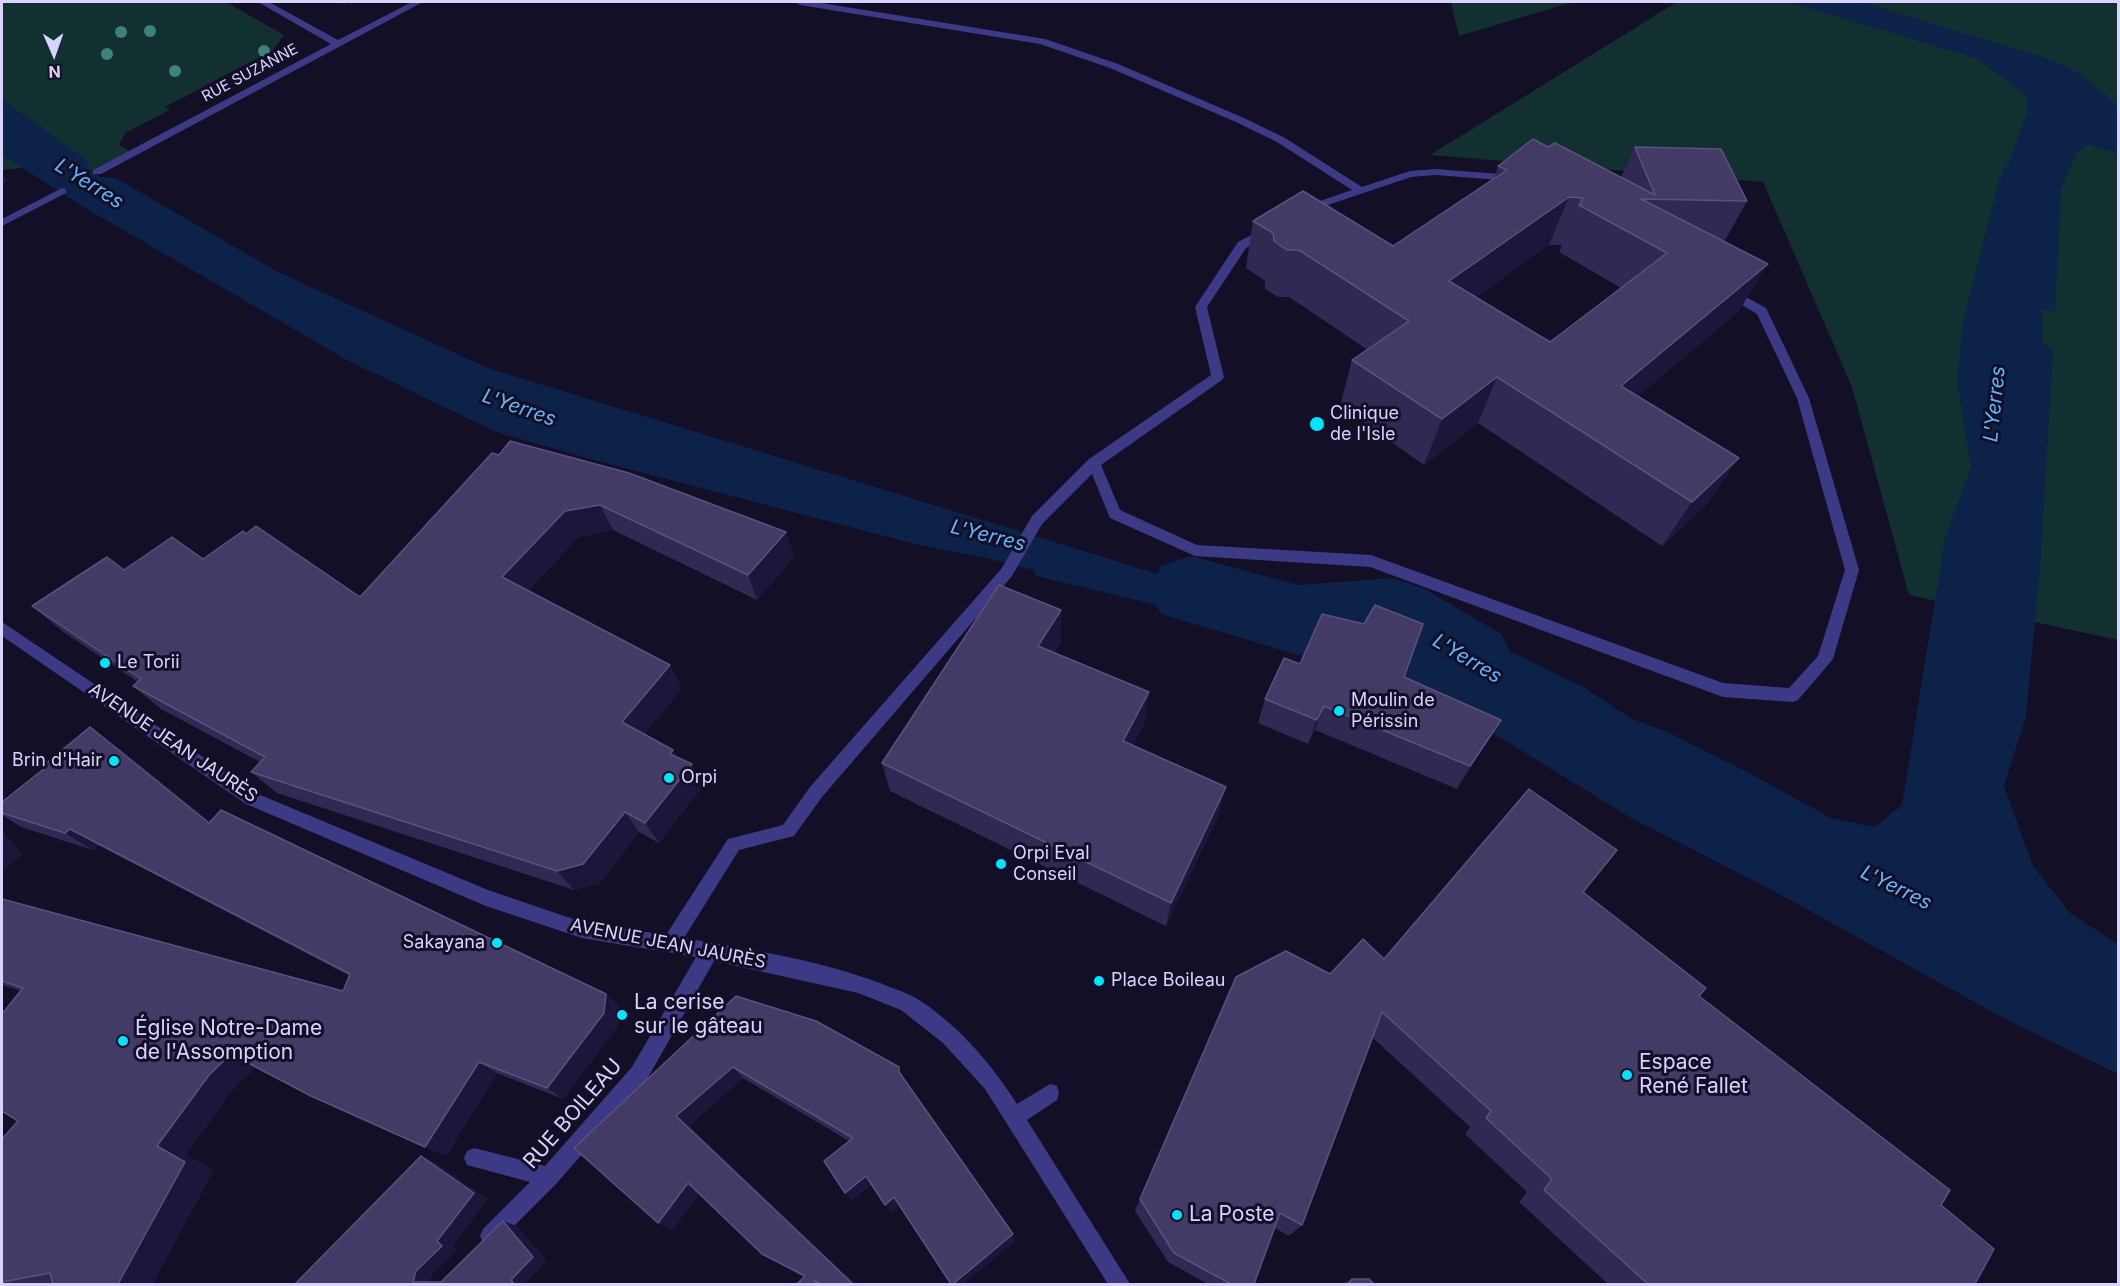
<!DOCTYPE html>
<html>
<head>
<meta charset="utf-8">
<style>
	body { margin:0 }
	#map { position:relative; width:2120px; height:1286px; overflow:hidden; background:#130f26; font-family:Inter,sans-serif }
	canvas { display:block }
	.frame { position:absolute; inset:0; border:3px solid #d9d4ff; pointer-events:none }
	.north { position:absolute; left:24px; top:24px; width:60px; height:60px; -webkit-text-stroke:4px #130f26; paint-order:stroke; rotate:178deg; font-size:16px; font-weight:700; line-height:24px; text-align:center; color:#d9d4ff }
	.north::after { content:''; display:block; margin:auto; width:21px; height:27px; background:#d9d4ff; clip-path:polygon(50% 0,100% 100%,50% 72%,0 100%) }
</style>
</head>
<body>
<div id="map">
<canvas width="2120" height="1286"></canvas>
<div class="frame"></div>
<div class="north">N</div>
</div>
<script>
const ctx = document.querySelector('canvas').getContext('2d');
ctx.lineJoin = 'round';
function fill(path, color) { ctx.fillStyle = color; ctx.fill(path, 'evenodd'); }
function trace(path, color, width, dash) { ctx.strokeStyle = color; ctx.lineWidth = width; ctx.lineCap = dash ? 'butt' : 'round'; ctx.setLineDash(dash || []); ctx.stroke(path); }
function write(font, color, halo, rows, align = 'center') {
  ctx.font = font + ' Inter,sans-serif'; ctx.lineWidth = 6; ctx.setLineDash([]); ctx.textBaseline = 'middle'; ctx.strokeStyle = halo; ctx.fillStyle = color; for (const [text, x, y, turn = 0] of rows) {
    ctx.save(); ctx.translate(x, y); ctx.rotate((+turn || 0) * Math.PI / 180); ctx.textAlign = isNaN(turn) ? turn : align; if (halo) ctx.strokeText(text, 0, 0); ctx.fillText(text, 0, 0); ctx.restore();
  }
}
fill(new Path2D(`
	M2,2H226L284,35L273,50L165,107L170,110L125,133L119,145L130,151L92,170L56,176L37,166L2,170Z
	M1444,2H1573L1459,36L1451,3Z
	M1677,2H2118V640L1909,595L1852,387L1763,182L1430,155Z`), '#12302f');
fill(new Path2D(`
	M1788,2H1861L2049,59L2079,73L2118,106V154L2089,144L2077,152L2061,189L2055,312L2042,309L2043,344L2053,350L2040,568L2026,716L2004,786L2033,866L2071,914L2118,944V1074L2005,1019L1774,891L1631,818L1402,677L1314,639L1269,632L1036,576L1034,570L986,558L919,545L598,461L496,432L347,360L87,209L2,155V99L89,162L87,167L100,177L116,178L278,272L488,368L1337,629L1393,601L1410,610L1430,612L1583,687L1632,719L1665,731L1742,769L1831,818L1874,827L1902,805L1945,538L1971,467L1957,381L1963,322L1999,180L2012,154L2027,113L2026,95L1975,58Z`), '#0c2248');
fill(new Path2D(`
	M1191,556L1298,585L1393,578L1423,588L1501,634L1514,660L1501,686L1470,697L1439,686L1380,649L1298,655L1161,614L1149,590L1161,566Z`), '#0c2248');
fill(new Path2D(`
	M258,2H269L338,40L412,2H423L101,174H93V170L331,44Z
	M795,2H815L1045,39L1118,64L1244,118L1285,138L1362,187L1410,171L1435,169L1513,175L1518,178L1513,181L1435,175L1411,177L1304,213L1298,210L1300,208L1352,190L1277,142L1236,122L1110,68L1040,44L800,5Z
	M62,188L66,189V193L2,226V219Z
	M1267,227L1271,228V234L1246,248L1207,307L1224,377L1222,380L1101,465L1120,510L1197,545L1371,555L1723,683L1789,688L1818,656L1845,570L1797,398L1757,314L1724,294L1722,291L1728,287L1766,308L1809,398L1859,570L1833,659L1798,700L1793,702L1723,697L1370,567L1195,556L1110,518L1092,474L1042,524L1012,576L822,797L794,836L739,850L684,938C749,949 818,960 880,983C891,988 903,991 914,997C956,1022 991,1063 1017,1104L1050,1084L1057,1086L1059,1093L1057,1100L1027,1120L1130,1284H1108L985,1089L943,1043L901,1010L858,993L714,961L646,1081L556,1184L497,1243L490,1246L483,1243L480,1236L483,1229L530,1182L467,1165L464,1158L467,1151L474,1148L545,1166L632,1067L696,957L582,938L486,906L246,804L2,636V622L258,794L488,890L582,922L666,935L728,839L783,825L810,787L1002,568L1032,516L1089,459L1211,375L1195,307L1238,242Z`), '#3d3a85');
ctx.fillStyle = '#3d827b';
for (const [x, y] of [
	[150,31],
	[121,32],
	[264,51],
	[107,54],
	[175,71]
]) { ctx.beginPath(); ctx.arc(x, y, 6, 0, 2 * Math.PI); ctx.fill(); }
fill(new Path2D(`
	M1548,147L1621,177L1635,147L1747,201L1724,242L1739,311L1638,396L1708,503L1662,546L1478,423L1424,465L1340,406L1352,360L1368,350L1289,297H1278L1265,289V281L1246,268L1253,221L1393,246L1494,179L1498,166ZM1549,245H1562L1559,252L1621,288L1550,342L1476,297Z
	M492,453L786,532L794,557L757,600L613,530L578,537L528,591L682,688L644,734L673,750L678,758L703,786L659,843L639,832L599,884L574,890L277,793L251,772L260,762L161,709L133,686L138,682L62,631L32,606L124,570L203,559L246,534L360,597Z
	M1061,641L1054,653L1145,722L1133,745L1219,814L1166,926L890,791L882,763Z
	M1300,664L1404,677L1501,720L1457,789L1315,730L1308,744L1258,723L1265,699Z
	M116,746L210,822L606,994L620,1007L618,1026L563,1099L497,1073L446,1156L311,1096L256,1067L235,1086L186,1155L214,1170L53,1284H2V1139L18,1121L21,991L2,985V899L343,991L350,976L98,845L93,850L21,827L2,815V802Z
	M1583,892L1699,996L1941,1205L1975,1284H1608L1519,1202L1527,1192L1465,1134L1470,1127L1373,1038L1302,1225L1289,1236L1275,1228L1254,1284H1208L1168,1262L1135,1211L1140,1199L1330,974L1384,959Z
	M816,1021L904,1079L1015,1241L963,1284H951L899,1205L891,1212L872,1184L852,1201L849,1141L743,1078L689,1126L855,1284H797L804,1277L762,1254L699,1193L672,1230L658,1223L574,1148Z
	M1352,1279L1374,1284H1342Z`), '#312854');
fill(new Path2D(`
	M340,2H350L342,5Z
	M2,174L8,181L2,184Z
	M1569,197L1549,245L1433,328L1449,281Z
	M1768,264L1739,311L1596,432L1621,386Z
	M1497,377L1478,423L1424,465L1442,419Z
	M1739,458L1708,503L1662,546L1692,502Z
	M600,505L613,530L578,537L518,601L502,577L565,511Z
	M786,532L794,557L757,600L748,575Z
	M1061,610V641L1039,677L1038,646Z
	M670,665L682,688L636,744L622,722Z
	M1149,692L1145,722L1120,769L1123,741Z
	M1324,706L1315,730L1308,744L1317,720Z
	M1501,720L1486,743L1457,789L1470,766Z
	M90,727L116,746L232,840L209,823Z
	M673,750L686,772L692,764L703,786L659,843L645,823L670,754Z
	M1226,787L1219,814L1166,926L1171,903Z
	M625,812L639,832L599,884L574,890L557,871Z
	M70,829L98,845L93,850L65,833Z
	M2,831L23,854L2,871Z
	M606,994L620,1007L618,1026L563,1099L547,1088Z
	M231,1054L257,1066L235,1086L186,1155L214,1170L153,1284H118L157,1146L209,1075Z
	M479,1062L497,1073L446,1156L425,1147Z
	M733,1067L743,1078L689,1126L855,1284H853L676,1116Z
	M421,1156L437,1163L488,1199L453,1246L458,1250L432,1275L430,1284L413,1282L416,1271L437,1241Z
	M866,1176L873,1184L852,1201L845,1193Z
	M688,1183L700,1191L672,1230L658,1223Z
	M894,1197L900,1205L891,1212L885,1205Z
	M503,1221L517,1226L547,1261L525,1284H514L511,1280Z
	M1013,1234L1015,1241L963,1284H953Z`), '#1d163a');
const building = new Path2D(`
	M1533,139L1548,147L1555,143L1655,195L1635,147L1721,149L1747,201L1641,199L1768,264L1621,386L1739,458L1692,502L1497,377L1442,419L1352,360L1409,321L1299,250H1287L1274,241L1273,233L1253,221L1303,191L1393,246L1507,170L1498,166ZM1569,197L1583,198L1579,205L1667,253L1550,342L1449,281Z
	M510,441L629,473L786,532L748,575L600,505L565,511L502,577L670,665L622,722L673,750L670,754L692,764L645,823L625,812L583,864L557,871L251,772L265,757L133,686L141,679L32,606L107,557L124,570L172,537L203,559L243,531L246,534L256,526L360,597L492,453L499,455Z
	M999,585L1061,610L1038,646L1149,692L1123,741L1226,787L1171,903L882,763Z
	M1375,605L1423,624L1404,677L1501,720L1470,766L1324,706L1317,720L1265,699L1284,658L1300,664L1322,614L1364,624Z
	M90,727L209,823L221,810L606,994L604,1013L547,1088L479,1062L425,1147L311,1096L231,1054L209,1075L157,1146L185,1162L118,1284H53L50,1273L2,1282V1139L18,1121L2,1111V1014L23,988L2,981V899L343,991L350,974L70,829L65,833L2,813V802L45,768V764Z
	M1529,789L1617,850L1583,892L1706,988L1699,996L1950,1190L1941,1205L1994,1249L1975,1284H1648L1544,1190L1552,1179L1486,1118L1491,1111L1382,1012L1302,1225L1280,1213L1254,1284H1231L1174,1253L1140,1199L1236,977L1286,951L1330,974L1363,939L1384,959Z
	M736,996L816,1021L899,1067V1072L1013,1234L953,1284H951L894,1197L885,1205L866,1176L845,1193L824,1161L853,1138L733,1067L676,1116L853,1284H821L814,1281L818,1284H797L805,1276L762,1254L688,1183L658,1223L574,1148Z
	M421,1156L474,1193L437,1241L442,1246L416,1271L413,1282H441L503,1221L533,1257L511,1280L514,1284H295Z
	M1352,1279H1369L1374,1284H1348Z`);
fill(building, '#433a66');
trace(building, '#5a527e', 1.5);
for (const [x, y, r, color] of [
	[1317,424,8,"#00e5ff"],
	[105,663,6,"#00e5ff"],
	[1339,711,6,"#00e5ff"],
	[114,761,6,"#00e5ff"],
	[669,778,6,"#00e5ff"],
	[1001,864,6,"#00e5ff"],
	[497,943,6,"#00e5ff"],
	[1099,981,6,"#00e5ff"],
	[622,1015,6,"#00e5ff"],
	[123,1041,6,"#00e5ff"],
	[1627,1075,6,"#00e5ff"],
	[1177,1215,6,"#00e5ff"]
]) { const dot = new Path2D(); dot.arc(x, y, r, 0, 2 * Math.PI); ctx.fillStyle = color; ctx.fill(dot); trace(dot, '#130f26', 2); }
write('15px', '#d9d4ff', '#130f26', [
	["RUE SUZANNE",250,73,-28]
]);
write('18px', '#d9d4ff', '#130f26', [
	["Clinique",1330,414],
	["de l'Isle",1330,435],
	["Le Torii",117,663],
	["Moulin de",1351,701],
	["Périssin",1351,722],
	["Brin d'Hair",102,761,"right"],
	["Orpi",681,778],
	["Orpi Eval",1013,854],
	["Conseil",1013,875],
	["Sakayana",485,943,"right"],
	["Place Boileau",1111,981]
], 'left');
write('18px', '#d9d4ff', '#130f26', [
	["AVENUE JEAN JAURÈS",173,743,34],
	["AVENUE JEAN JAURÈS",668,944,11]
]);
write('italic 20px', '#62b6ff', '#130f26', [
	["L'Yerres",89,184,32],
	["L'Yerres",1995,404,-84],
	["L'Yerres",519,408,19],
	["L'Yerres",988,536,14],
	["L'Yerres",1467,659,31],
	["L'Yerres",1896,888,26]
]);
write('21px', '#d9d4ff', '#130f26', [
	["La cerise",634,1003],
	["sur le gâteau",634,1027],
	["Église Notre-Dame",135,1029],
	["de l'Assomption",135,1053],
	["Espace",1639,1063],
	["René Fallet",1639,1087],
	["La Poste",1189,1215]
], 'left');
write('21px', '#d9d4ff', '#130f26', [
	["RUE BOILEAU",573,1114,-49]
]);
</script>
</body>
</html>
